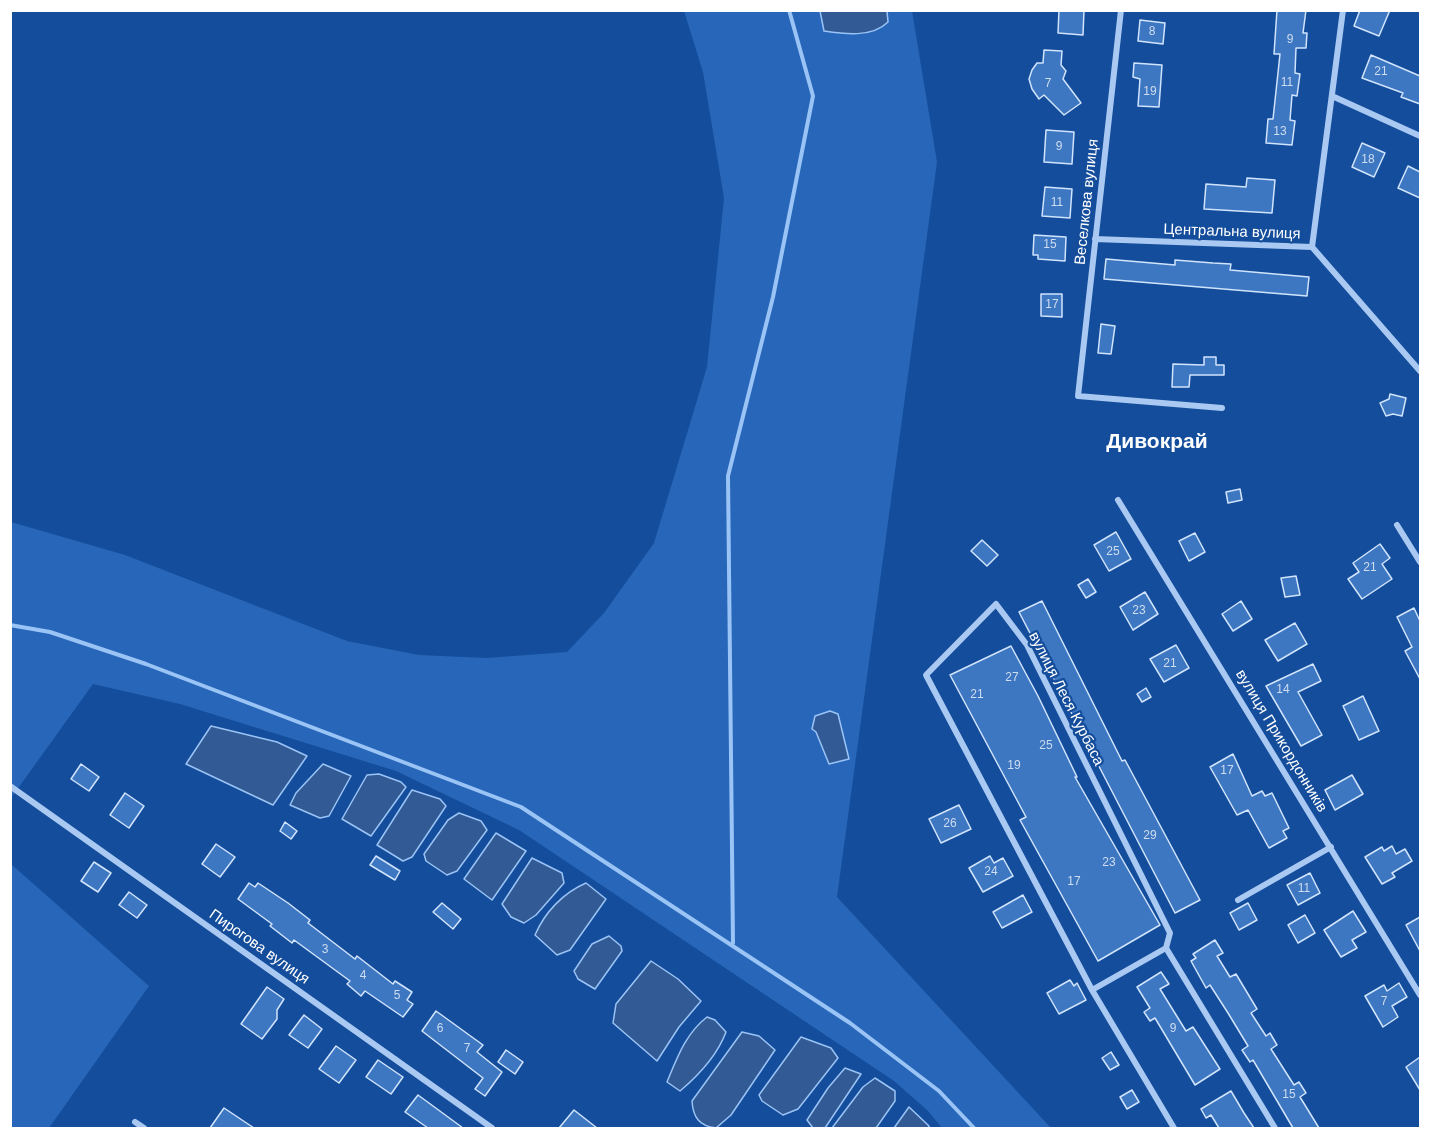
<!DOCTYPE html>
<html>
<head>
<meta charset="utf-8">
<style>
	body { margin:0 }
	#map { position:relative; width:1431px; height:1139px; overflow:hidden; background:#144d9b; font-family:Arial,sans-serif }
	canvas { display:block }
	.frame { position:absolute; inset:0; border:12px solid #fff; pointer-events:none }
</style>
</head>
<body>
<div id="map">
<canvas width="1431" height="1139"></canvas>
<div class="frame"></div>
</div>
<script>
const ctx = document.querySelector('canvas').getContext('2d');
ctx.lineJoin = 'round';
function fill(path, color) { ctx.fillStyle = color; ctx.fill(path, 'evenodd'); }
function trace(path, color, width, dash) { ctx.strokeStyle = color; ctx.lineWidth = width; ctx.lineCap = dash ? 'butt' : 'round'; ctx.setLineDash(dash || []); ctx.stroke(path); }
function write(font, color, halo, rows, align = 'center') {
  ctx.font = font + ' Arial,sans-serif'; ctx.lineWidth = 4.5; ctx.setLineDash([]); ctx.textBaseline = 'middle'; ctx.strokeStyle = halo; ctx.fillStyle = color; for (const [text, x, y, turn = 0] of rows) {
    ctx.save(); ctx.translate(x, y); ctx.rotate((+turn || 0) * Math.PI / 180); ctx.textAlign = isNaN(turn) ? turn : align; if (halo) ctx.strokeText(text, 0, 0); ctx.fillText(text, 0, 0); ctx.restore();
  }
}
fill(new Path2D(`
	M684,11H912L937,162L837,897L1051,1128H942L928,1111L894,1081L519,830L396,771L180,704L93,684L11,798V522L125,555L347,641L419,655L487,658L567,652L604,613L654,543L707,367L724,198L703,72Z
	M11,864L149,986L49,1128H11Z`), '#2766b8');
const water = new Path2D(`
	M820,11H887L888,22C872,38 844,34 824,31Z
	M830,711L838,714L849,759L829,764L816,732L812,729L815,716Z
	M211,726L277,742L307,756L273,805L186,764Z
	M323,764L351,776L329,816L320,818L290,805L296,793Z
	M379,774L401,782L406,787L371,836L342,819L367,775Z
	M412,790L440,799L446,806L412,857L403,861L377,845Z
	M459,813L481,821L487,830L457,871L447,875L426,861L424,854L448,820Z
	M496,833L526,851L492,900L464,879Z
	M532,858L562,873L564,883L536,915L524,923L511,917L502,904Z
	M586,883L606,899L570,950L557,955L535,935C545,912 563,893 586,883Z
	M609,936L621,946L622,951L595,989L578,979L574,971L592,944Z
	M651,961L678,979L701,1001L679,1027L657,1061L613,1023L616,1004Z
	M707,1017L715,1020L726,1032C717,1056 699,1075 680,1091L667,1082C677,1058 686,1033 707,1017Z
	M742,1032L759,1036L775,1050L731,1115L716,1128C699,1126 693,1117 692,1101Z
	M801,1037L831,1048L838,1058L798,1109L783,1115L762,1101L759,1095Z
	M845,1068L861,1074L825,1128H813L807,1120L828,1088Z
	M875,1078L895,1091V1101L876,1128H832L863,1087Z
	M909,1107L928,1125L930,1128H894Z`);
fill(water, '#325a94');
trace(water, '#9bc4f6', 1.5);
trace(new Path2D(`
	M10,625L50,632L146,664L521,807L850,1023L939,1091L974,1128
	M733,943L728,476L773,297L813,96L789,10`), '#9bc4f6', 4);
const building = new Path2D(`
	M1059,10H1084L1083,35L1058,33Z
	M1277,10H1306L1303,33H1307L1306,48H1296L1295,73L1300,74L1297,96L1292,95L1290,120L1295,121L1292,145L1266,143L1268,119H1273L1280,54H1274Z
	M1360,10H1390L1379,36L1354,26Z
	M1140,20L1165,23L1163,44L1138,41Z
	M1044,50L1062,51L1061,65L1066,71L1063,79L1081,103L1064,115L1044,95L1039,99L1032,89L1029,79L1032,70L1037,63H1043Z
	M1371,55L1420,76V104L1401,97L1403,93L1362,78Z
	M1134,63L1162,65L1159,107L1138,106L1140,79L1133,77Z
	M1046,130L1074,132L1072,164L1044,162Z
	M1362,143L1385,153L1374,177L1352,167Z
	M1408,166L1420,172V198L1398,188Z
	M1247,178L1275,180L1272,213L1204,209L1206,184L1246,187Z
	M1045,187L1072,189L1070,218L1042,216Z
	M1034,235L1066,237L1065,261L1038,259V255H1033Z
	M1106,259L1175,265V260L1213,263L1231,264L1230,270L1309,277L1307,296L1104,279Z
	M1041,294H1062V317L1041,316Z
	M1101,324L1115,326L1111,354L1098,353Z
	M1204,357H1216V365H1224V375H1190L1189,387H1172L1173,364L1204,365Z
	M1390,394L1406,398L1402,416L1393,414L1386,416L1380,403L1389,399Z
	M1240,489L1242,500L1228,503L1226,492Z
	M1116,532L1131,559L1109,571L1094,545Z
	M1195,533L1205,552L1189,561L1179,541Z
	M982,540L998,555L987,566L971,551Z
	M1380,544L1390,558L1382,564L1392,579L1362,599L1348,579L1359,572L1353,563Z
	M1296,576L1300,595L1285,597L1281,578Z
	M1088,579L1096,592L1086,598L1078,585Z
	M1145,592L1158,614L1133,630L1120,607Z
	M1042,601L1122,761L1125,760L1200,900L1175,913L1019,612Z
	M1241,601L1252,619L1233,631L1222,614Z
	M1414,608L1420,621V679L1405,651L1412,647L1397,617Z
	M1295,623L1307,644L1278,661L1265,640Z
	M1176,645L1189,668L1164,682L1150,659Z
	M1011,646L1038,696L1077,777H1075L1160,925L1098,961L1020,820L1026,817L950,675Z
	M1313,664L1321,681L1298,692L1322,735L1301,746L1266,686Z
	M1146,688L1151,697L1142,702L1137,694Z
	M1363,696L1379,731L1359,740L1343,706Z
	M1233,754L1252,796L1262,791L1265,796L1272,793L1289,828L1283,831L1287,838L1269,848L1248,810L1237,815L1210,767Z
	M81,764L99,777L89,791L71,779Z
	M1352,775L1363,794L1335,810L1325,790Z
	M125,793L144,806L129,828L110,815Z
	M959,805L971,829L941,843L929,819Z
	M285,822L297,831L291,839L280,831Z
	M216,844L235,857L220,877L202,864Z
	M1392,846L1396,854L1405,849L1412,861L1392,873L1395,877L1382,884L1365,857L1382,847L1384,851Z
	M376,856L400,871L395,880L370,865Z
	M990,856L994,863L1003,858L1013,876L983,892L969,868Z
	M94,862L111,873L98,892L81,881Z
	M1310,873L1320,893L1298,905L1287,885Z
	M249,883L255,887L258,883L288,903L310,920L308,923L355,959L357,956L393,984L395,981L412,992L407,1000L413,1004L403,1017L365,991L361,996L347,984L350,981L294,940L292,943L270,926L272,924L238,899Z
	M129,892L147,905L137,918L119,905Z
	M1023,895L1032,912L1002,928L993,912Z
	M442,903L461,919L453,929L433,912Z
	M1248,903L1257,920L1239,930L1230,913Z
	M1353,911L1366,932L1352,940L1357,948L1341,957L1324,930Z
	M1305,915L1315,933L1298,943L1288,925Z
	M1420,917V951L1406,925Z
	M1215,940L1223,953L1217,956L1230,977L1236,974L1257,1009L1251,1013L1266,1036L1270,1033L1277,1045L1271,1049L1294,1085L1299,1082L1306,1093L1300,1097L1319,1128H1293L1253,1060L1250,1062L1242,1050L1248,1046L1228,1013L1210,985L1206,988L1191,961L1196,958L1193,954Z
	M1161,972L1169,984L1160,989L1186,1031L1193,1027L1220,1069L1195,1085L1155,1018L1150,1021L1144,1012L1150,1008L1137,987Z
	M1070,980L1074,986L1077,983L1086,1000L1059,1014L1047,993Z
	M1399,983L1407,997L1392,1006L1398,1017L1383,1027L1365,996L1384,985L1387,991Z
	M267,987L284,999L277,1010V1019L262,1039L241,1024Z
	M436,1011L483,1045L477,1052L502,1072L485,1096L475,1089L483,1078L422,1031Z
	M304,1015L322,1029L308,1048L289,1035Z
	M336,1046L356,1060L339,1083L319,1069Z
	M506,1050L523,1062L515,1074L498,1062Z
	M1111,1052L1119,1065L1110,1070L1102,1058Z
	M1420,1057V1090L1406,1067Z
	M378,1060L403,1077L391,1094L366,1077Z
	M1132,1090L1139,1102L1127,1109L1120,1097Z
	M1231,1091L1244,1113L1254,1128H1219L1211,1115L1206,1118L1201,1109Z
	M418,1095L463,1128H428L405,1112Z
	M224,1108L254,1128H210Z
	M574,1110L597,1128H559Z`);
fill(building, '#3d76c1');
trace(building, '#d1e4fd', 1.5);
trace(new Path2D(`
	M1121,10L1078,396L1222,408
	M1332,96L1420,136
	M1095,239L1312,247L1420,371
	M1312,247L1343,10
	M1118,500L1420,995
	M1397,525L1420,562
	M10,786L492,1128
	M1238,900L1331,847
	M1092,990L1166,948
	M135,1122L144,1128
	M1174,1128L1092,990L926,675L996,604L1027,645L1170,933L1166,948L1275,1128`), '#a9c9f3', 6);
write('12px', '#ceddf0', null, [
	["8",1152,32],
	["9",1290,40],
	["21",1381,72],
	["11",1287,83],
	["7",1048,84],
	["19",1150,92],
	["13",1280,132],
	["9",1059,147],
	["18",1368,160],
	["11",1057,203],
	["15",1050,245],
	["17",1052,305],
	["25",1113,552],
	["21",1370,568],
	["23",1139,611],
	["21",1170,664],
	["27",1012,678],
	["14",1283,690],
	["21",977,695],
	["25",1046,746],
	["19",1014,766],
	["17",1227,771],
	["26",950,824],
	["29",1150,836],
	["23",1109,863],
	["24",991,872],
	["17",1074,882],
	["11",1304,889],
	["3",325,950],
	["4",363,976],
	["5",397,996],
	["7",1384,1002],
	["6",440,1029],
	["9",1173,1029],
	["7",467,1049],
	["15",1289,1095]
]);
write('15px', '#fff', '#144d9b', [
	["Веселкова вулиця",1087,202,-84],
	["Центральна вулиця",1232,232,2],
	["вулиця Леся Курбаса",1066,699,63],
	["вулиця Прикордонників",1281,741,59],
	["Пирогова вулиця",259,947,35]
]);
write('bold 21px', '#fff', '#144d9b', [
	["Дивокрай",1157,442]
]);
</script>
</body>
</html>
